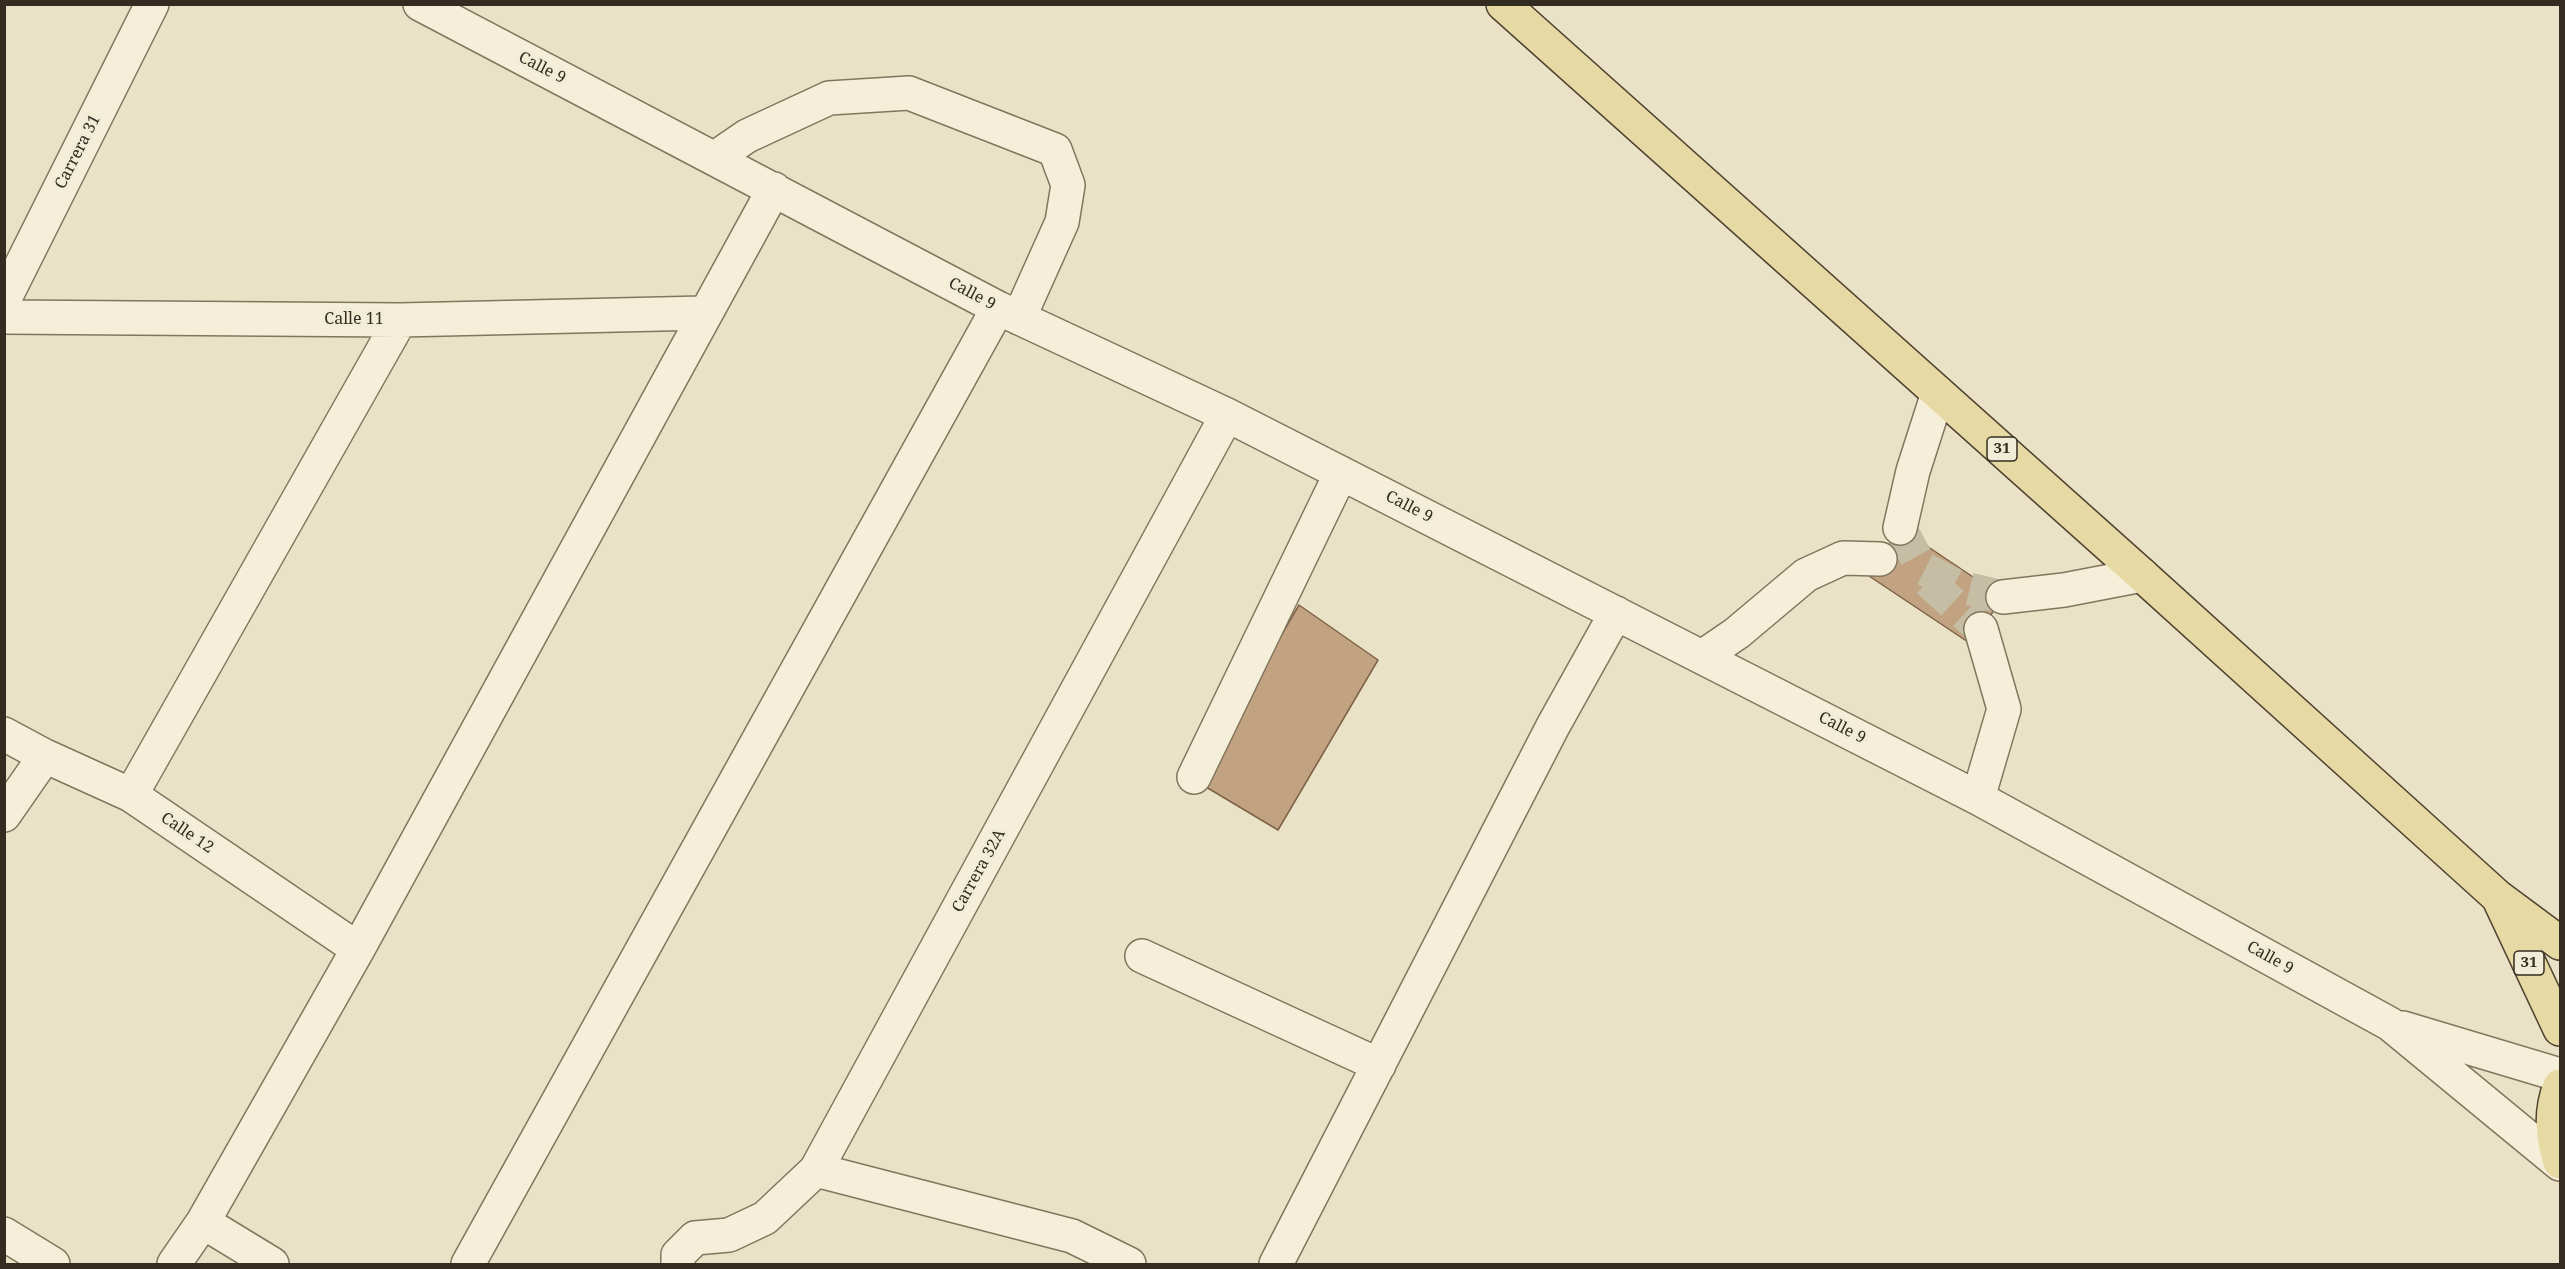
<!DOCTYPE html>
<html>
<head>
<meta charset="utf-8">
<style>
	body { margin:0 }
	#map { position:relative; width:2565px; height:1269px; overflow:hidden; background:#e9e2c6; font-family:"Noto Serif",serif }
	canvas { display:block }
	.frame { position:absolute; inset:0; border:6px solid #342c20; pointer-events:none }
</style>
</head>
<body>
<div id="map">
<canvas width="2565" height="1269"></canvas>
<div class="frame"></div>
</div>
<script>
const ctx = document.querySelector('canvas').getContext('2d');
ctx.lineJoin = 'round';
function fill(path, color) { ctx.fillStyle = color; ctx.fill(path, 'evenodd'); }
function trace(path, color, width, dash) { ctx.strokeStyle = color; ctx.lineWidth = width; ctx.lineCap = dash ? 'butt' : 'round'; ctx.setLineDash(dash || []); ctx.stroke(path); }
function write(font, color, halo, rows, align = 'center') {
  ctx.font = font + ' "Noto Serif",serif'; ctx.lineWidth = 6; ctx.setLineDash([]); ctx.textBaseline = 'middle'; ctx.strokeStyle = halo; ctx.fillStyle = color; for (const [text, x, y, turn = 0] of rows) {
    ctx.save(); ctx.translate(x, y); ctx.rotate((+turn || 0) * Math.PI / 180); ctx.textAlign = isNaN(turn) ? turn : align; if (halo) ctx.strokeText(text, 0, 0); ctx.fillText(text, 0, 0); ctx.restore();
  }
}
const building = new Path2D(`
	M1900,528L2003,597L1971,644L1869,576Z
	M1299,605L1378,660L1278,830L1196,781Z`);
fill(building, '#c2a381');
trace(building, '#7e6247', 1.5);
trace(new Path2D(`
	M1900,528L1922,568L1957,586L2003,597
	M1928,581L1981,629`), '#c5bea5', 33, [33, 16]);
const minor = new Path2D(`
	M420,4L998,308L1227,415L1978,798L2390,1024L2560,1164
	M715,158L747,136L829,98L909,93L1055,150L1068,185L1062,222L1019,318
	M4,300L152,4
	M4,317L400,320L704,313
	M1900,528L1913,471L1938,393
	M2003,597L2064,590L2142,575
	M1702,657L1737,633L1806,575L1843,558L1880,559
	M4,734L45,756L131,795L358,949
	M1194,777L1341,473
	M131,795L400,320
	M1978,798L2004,709L1981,629
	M4,815L45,756
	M1142,956L1379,1065
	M2403,1028L2560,1075
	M816,1170L1072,1236L1129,1264
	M203,1222L272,1264
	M4,1234L53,1264
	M174,1264L203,1222L358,949L774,189
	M468,1264L998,308
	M678,1264V1255L695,1238L729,1235L765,1218L816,1170L1227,415
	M1276,1264L1553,726L1616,613`);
const major = new Path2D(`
	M1503,4L2142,575L2498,897L2560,943
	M2500,901L2560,1029
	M2560,1086C2550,1112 2552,1136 2560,1162`);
trace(minor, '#82755e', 36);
trace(major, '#504332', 36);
trace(minor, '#f5efd9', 33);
trace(major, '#e7d9a3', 33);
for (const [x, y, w] of [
	[2002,449,30],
	[2529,963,30]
]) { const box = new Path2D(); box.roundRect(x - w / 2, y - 12, w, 24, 4.5); ctx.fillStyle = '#f1ecd5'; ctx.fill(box); trace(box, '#342c20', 1.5); }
write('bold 15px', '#342c20', null, [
	["31",2002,449],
	["31",2529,963]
]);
write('16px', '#342c20', '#f1ecd5', [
	["Calle 9",542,68,27],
	["Carrera 31",78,152,-63],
	["Calle 9",972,294,28],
	["Calle 11",354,319],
	["Calle 9",1409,507,27],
	["Calle 9",1842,728,27],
	["Calle 12",187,833,34],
	["Carrera 32A",979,871,-61],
	["Calle 9",2270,958,29]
]);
</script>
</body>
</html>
